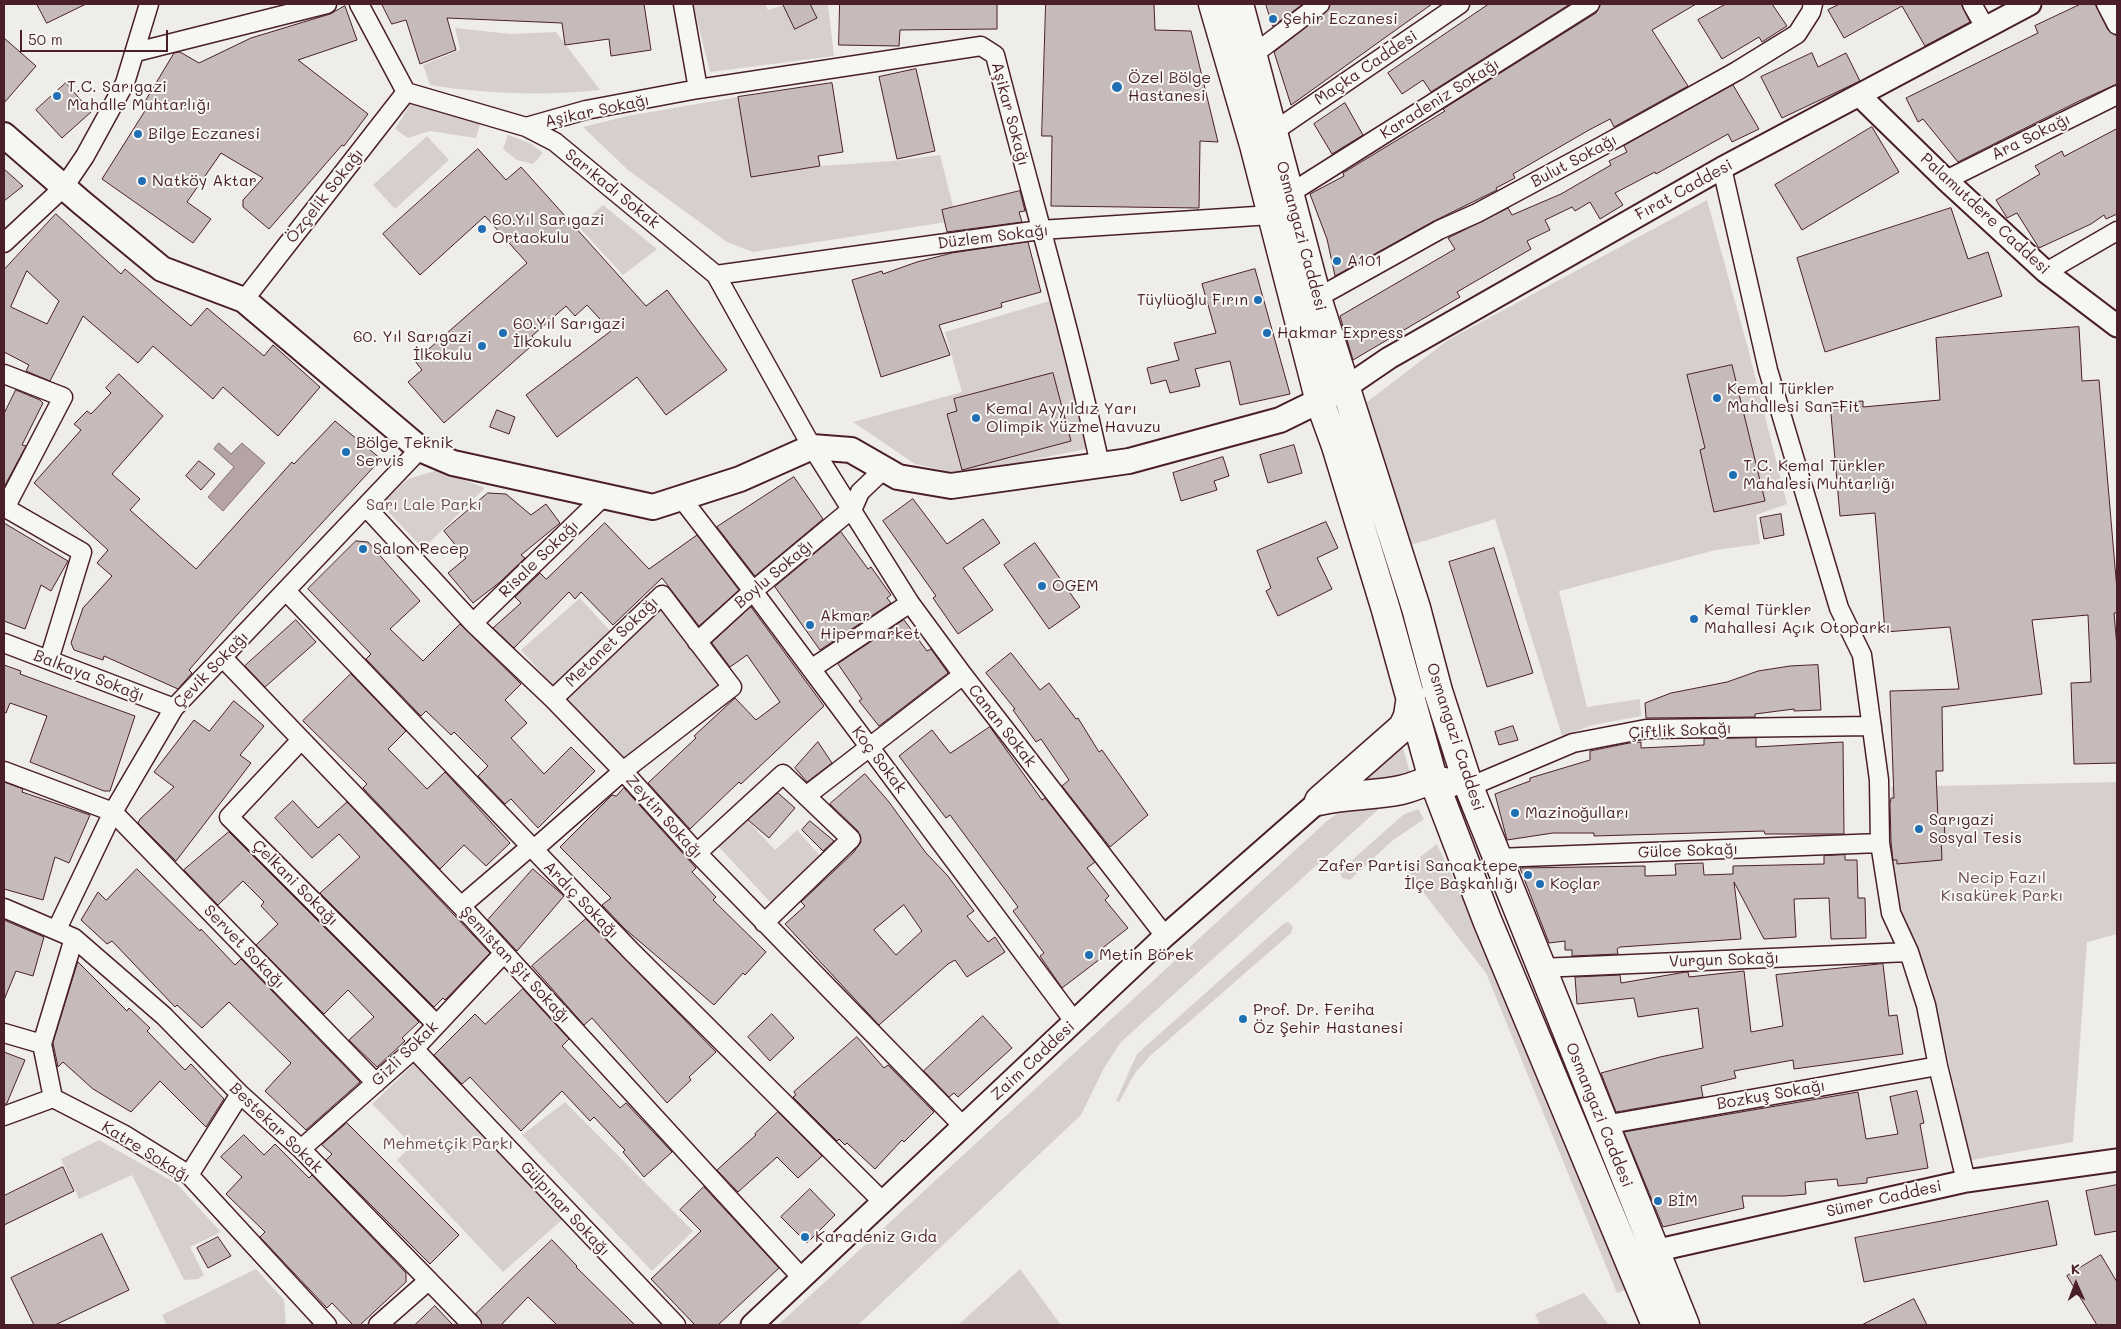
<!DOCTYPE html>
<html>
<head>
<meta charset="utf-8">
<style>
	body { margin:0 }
	#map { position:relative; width:2121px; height:1329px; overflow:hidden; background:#efedea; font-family:Mali,sans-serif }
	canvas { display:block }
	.frame { position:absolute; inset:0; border:5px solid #4a1f2b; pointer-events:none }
	.north { position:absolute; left:2051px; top:1259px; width:50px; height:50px; -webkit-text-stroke:4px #f6f6f2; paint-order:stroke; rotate:358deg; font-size:14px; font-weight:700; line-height:20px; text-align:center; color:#4a1f2b }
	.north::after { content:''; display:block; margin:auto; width:18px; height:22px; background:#4a1f2b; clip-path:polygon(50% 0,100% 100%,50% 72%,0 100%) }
	.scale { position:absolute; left:20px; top:30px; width:148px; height:22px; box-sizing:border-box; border:2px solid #4a1f2b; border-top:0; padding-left:6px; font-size:15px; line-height:18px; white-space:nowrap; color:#4a1f2b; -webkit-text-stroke:4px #f6f6f2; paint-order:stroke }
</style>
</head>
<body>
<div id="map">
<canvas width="2121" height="1329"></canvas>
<div class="frame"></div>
<div class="north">K</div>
<div class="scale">50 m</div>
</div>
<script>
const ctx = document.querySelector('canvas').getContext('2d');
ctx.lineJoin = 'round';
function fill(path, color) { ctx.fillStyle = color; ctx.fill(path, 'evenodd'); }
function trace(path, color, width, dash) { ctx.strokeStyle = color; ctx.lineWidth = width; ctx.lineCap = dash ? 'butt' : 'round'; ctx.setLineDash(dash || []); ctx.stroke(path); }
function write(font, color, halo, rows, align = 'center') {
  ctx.font = font + ' Mali,sans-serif'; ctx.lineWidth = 4; ctx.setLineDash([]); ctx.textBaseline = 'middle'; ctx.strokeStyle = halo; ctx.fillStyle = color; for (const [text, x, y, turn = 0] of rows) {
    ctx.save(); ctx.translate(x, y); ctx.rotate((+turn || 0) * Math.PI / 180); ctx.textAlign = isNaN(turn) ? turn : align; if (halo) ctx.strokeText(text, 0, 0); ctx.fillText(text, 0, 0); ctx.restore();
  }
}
fill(new Path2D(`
	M693,4H765L768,10L787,4H828L834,56L710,72Z
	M455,28L511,34L556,32L600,90C543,96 487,94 430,85L423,65L460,50Z
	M738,97L751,177L820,166L893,161L940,155L954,210L953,221L753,252L727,242L628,170L583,127L627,116Z
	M413,100L480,124L476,138L430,131L408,138L395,129Z
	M508,135L530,143L543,153L533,164L517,160L503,149Z
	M427,136L449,160L395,209L373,185Z
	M1707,200L1749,352L1787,504L1756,515L1760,544L1716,550L1559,591L1587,707L1640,699L1641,716L1593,725L1562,736L1495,519L1408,546L1363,405L1448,340Z
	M603,205L657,249L623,275L578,226Z
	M1053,300L1091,448L962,474L915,464L853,422L962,392L945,332Z
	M438,470L485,488L423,549L381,504L408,479Z
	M580,598L614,635L555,688L521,650Z
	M663,604L724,685L625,762L563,699Z
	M1403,748L1412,779L1355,786Z
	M2117,782V934L2087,942L2073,1142L1971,1160L1930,980L1894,894L1891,787Z
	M1383,805L1121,1042L1104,1068L1081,1115L858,1325H778L1327,821L1344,809Z
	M1418,809L1424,819L1392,841L1350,880L1342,878L1340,873L1342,869L1403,815Z
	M746,819L775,850L797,830L823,859L773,905L717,845Z
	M1437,844L1497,972L1628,1289L1617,1293L1486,973L1405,869Z
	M1288,922L1293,927L1291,933L1150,1056L1135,1073L1119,1102L1116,1101L1137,1054L1283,924Z
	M418,1060L564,1218L503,1272L397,1160L412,1145L372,1104Z
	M565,1102L693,1231L652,1271L522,1135Z
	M99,1140L177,1184L221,1232L190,1247L204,1275L198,1279L184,1280L132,1175L79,1199L61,1159Z
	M256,1269L284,1300L286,1325H167L162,1315Z
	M1020,1269L1061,1325H958Z
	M1584,1293L1609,1325H1540L1535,1314Z`), '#d7cfce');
const water = new Path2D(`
	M219,443L231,454L242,443L265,463L223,511L208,497L234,467L214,449Z`);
fill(water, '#b4a4a5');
trace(water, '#8a6f74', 1);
const building = new Path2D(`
	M37,4H86L47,23Z
	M382,4H644L651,50L611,56L609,39L565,45L562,23L447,18L456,50L420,64L406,20L392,24Z
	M783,4H810L817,18L795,29Z
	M840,4H997V29L900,30L899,46L839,45Z
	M1046,4H1154L1155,30L1191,31L1218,142L1200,141L1199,208L1051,206L1052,136H1042Z
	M1266,4H1303L1273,26Z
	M1330,4H1432L1291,105L1274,52L1326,12Z
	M1489,4H1570L1431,92L1423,80L1402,94L1388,73Z
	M1601,4H1696L1652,30L1688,86L1614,127L1610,119L1589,130L1513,174L1515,178L1496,188L1497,190L1434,221L1335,276L1327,239L1310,194L1344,176L1343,173L1445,111L1443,109L1596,13Z
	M1726,4H1772L1787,26L1762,42L1759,37L1722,59L1698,20Z
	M1840,4H1961L1970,22L1925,46L1902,6L1844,38L1828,10Z
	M2081,4H2095L2108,30L2117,36V84L2079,101L1958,162L1923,119L1918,122L1906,98L2038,33L2035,26Z
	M345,6L357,40L298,60L368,114L344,146L342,145L269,229L243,207V200L263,178L221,153L187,202L211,219L193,243L102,179L148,106L144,103L174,53L180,52L199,63L251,38L330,14Z
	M4,38L36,66L4,103Z
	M1812,53L1818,67L1846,53L1860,81L1782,118L1761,77Z
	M916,69L935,151L897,159L879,77Z
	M66,83L91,112L62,138L36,110Z
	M832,83L843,152L818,156L820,166L751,177L738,97Z
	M1733,85L1759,129L1732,142L1728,134L1656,174L1655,172L1615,193L1623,205L1600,219L1590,202L1575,211L1572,207L1545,220L1550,230L1527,241L1531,249L1457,292L1460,297L1353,360L1340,316L1455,249L1448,238L1508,208L1512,215L1561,194L1611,165L1609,161L1627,152L1624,146Z
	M1345,103L1363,135L1332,154L1314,124Z
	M1872,127L1899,172L1802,230L1775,185Z
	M2117,129V214L2106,219L2104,215L2091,224L2039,248L2017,213L2007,218L1996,200L2040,174L2035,166L2062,151L2064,156Z
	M478,149L506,180L521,167L646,306L667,290L727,370L666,415L637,377L557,437L526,395L611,331L587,305L575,316L566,306L532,336L537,341L444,423L408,382L422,370L415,361L527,263L485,216L420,275L383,234Z
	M4,169L23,186L4,201Z
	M1020,191L1025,211L1019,212L1022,222L947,232L942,210Z
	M1951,208L1968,259L1988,252L2002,296L1825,352L1797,258Z
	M56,214L121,274L125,269L191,326L207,308L264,356L273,345L320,387L278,436L223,387L213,399L153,346L138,363L83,316L50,381L26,371L29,365L4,352V270ZM27,271L59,301L47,324L11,307Z
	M1028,242L1041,292L1001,303L1002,307L939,325L950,355L881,377L852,280L882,271L883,274L917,262L952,253Z
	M1255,269L1290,394L1240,405L1230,361L1195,369L1200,386L1170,393L1166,380L1151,384L1147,368L1179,360L1174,343L1216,333L1202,284Z
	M2079,327L2082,381L2099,380L2117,590V613H2114L2117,647V763L2074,764L2071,683L2091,682L2088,615L2032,620L2042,694L1942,707L1943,771H1936L1938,819H1944L1945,839H1941L1942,860L1897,864V860H1893L1891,842L1890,804L1891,798H1894L1890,691L1959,689L1950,627L1885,632L1875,513L1840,516L1830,403L1863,401V407L1940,400L1936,338Z
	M1732,365L1765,501L1714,512L1700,450L1705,448L1687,375Z
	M1053,373L1071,441L962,470L947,414L957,411L954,399Z
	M119,374L163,416L112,474L140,499L130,510L196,569L292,462L294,464L335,421L381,459L236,616L189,670L192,673L178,689L104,656L103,660L74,650L71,643L83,608L112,576L97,563L108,550L34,483L81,430L74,424L87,411L91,414L111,393L106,388Z
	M16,390L40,400L43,403L22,445L26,446L4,487V414Z
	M497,410L515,417L509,434L490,427Z
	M1294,445L1302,473L1268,483L1260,455Z
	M1223,457L1229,476L1214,481L1217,490L1181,501L1173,473Z
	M199,461L215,474L201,490L186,476Z
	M794,477L823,519L755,576L717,527Z
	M488,493L506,494L531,515L546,504L560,523L521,555L525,558L500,582L473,603L448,573L466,558L444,531Z
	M913,499L947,544L983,519L1000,543L963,568L993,610L958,634L933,598L936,596L883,521Z
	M1781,514L1784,535L1764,539L1760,518Z
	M1326,522L1338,548L1317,558L1332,589L1278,616L1266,591L1271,588L1257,551Z
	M4,523L68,561L51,591L41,585L25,629L4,621Z
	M605,523L649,569L697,535L739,590L699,626L662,578L613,625L581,592L575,599L569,592L514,648L493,628L521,603L515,597L540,573L546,579Z
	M841,532L868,569L871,567L891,595L887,598L891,603L820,650L775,587Z
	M356,541L368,542L420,601L390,629L423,661L460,624L521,684L505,700L527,723L511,738L544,774L571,747L595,771L538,828L511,799L505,804L478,776L488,766L454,732L451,735L426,711L421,716L366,659L371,654L308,589Z
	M1035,543L1080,607L1049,629L1004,565Z
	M1494,548L1533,673L1487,687L1449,562Z
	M751,607L824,706L741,784L739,782L690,829L648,783L696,738L694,736L735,698L756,720L780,702L747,655L730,667L712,643Z
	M296,620L316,642L265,687L245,666Z
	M904,620L927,651L931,649L948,673L879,726L859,701L862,699L838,664Z
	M1011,653L1040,690L1049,683L1076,719L1078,718L1099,752L1102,750L1148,815L1110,847L1062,786L1069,780L1041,739L1036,742L1013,710L1015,709L986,673Z
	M4,665L21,671L20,674L135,716L110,791H104L30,762L47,716L10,703L6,713L4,712Z
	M1818,665L1821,710L1794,711V709L1755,714V717L1646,718L1645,703L1671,693L1727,682L1758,671L1790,666Z
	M351,674L406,731L388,749L427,789L445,772L510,843L486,866L464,845L440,869L363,788L367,784L303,721Z
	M234,701L264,726L240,755L251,763L176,861L138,823L140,819L174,787L154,772L194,720L209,731Z
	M1513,726L1518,740L1499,745L1495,732Z
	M990,727L1042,800L1045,798L1095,862L1087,868L1109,896L1105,900L1128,928L1100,950L1104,956L1062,988L1040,956L1044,953L1013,911L1018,907L950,815L946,818L899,756L932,730L950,753Z
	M1756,738V747L1843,742L1844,834H1765L1764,831L1594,836V833H1553L1507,840L1495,794L1530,781V778L1590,760V751L1629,743L1641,742V748L1704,745V739Z
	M818,742L832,763L807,782L795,768Z
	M865,774L889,802L926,853L947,875L974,911L967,916L988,942L995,937L1005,952L967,977L955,960L948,964L879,1025L785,924L805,906L801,902L853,853L861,842L858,831L830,804ZM904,905L922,931L896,955L874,930Z
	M4,782L23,789L22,792L90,815L69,863L55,857L43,900L4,889Z
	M624,788L696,868L692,872L716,897L713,900L766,952L745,975L743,973L714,1005L625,929L602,905L611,898L560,847L612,795L616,796Z
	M778,793L795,808L769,838L748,820Z
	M293,801L318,828L347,802L490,953L445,1000L443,998L434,1007L320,893L360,857L339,834L312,858L275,818Z
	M810,821L834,841L823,851L802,830Z
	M229,832L419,1022L402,1038L405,1041L377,1067L349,1040L374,1017L348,990L324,1014L256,945L278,924L261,906L264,902L243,881L218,905L184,870Z
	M1845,855V860H1857L1858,898H1865L1866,938L1831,939L1829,898L1794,899L1796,937L1764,939L1734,882L1741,939L1620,947L1617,949L1618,954L1572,956V950H1565V941L1549,943L1520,868L1645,866V876L1676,875L1675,864L1703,863L1704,875L1733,874V866L1824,864V856Z
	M137,869L200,931L201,929L235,965L241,959L360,1082L306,1130L265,1091L291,1063L229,1002L202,1028L177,1005L175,1007L112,941L107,944L81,920L98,892L106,900Z
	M533,869L564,896L517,951L488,920Z
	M586,919L716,1052L689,1077L691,1080L667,1103L592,1018L584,1025L532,966Z
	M4,920L44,937L33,976L16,971L4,1000Z
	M78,962L127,1011L129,1008L150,1028L147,1031L185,1070L191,1064L224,1099L206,1127L160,1081L131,1112L93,1089L63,1062L58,1067L53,1043Z
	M1883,964L1889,1016L1897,1015L1903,1054L1794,1069L1793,1060L1734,1071L1736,1078L1701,1086L1703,1097L1616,1112L1601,1073L1660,1057L1703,1048L1698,1008L1638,1017L1634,998L1577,1004L1575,977L1620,975L1621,983L1686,972H1688L1689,977L1744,971L1751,1032L1783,1026L1776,975Z
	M523,989L569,1039L562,1046L620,1108L626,1103L672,1152L644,1177L623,1152L625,1150L594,1117L590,1121L562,1091L521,1131L470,1077L462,1084L434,1055L475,1014L485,1024Z
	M772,1014L794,1038L770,1061L748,1037Z
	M983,1016L1012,1048L958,1097L954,1093L949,1097L924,1071Z
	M857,1037L884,1068L888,1065L934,1112L904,1142L902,1140L875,1169L847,1143L845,1145L839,1139L837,1141L793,1097L796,1095L794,1092Z
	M4,1052L25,1060L7,1103L4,1105Z
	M1917,1091L1924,1123L1920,1124L1928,1168L1867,1178V1183L1838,1186L1837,1179L1805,1182L1806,1194L1784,1196H1742L1744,1208L1663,1227L1624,1132L1858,1092L1866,1139L1898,1134L1890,1097Z
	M778,1112L822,1156L798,1178L777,1157L738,1192L717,1170L756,1135L755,1134Z
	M347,1123L459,1235L430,1264L326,1160L332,1154L322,1145Z
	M244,1135L264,1155L275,1144L309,1178L312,1175L406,1273V1282L360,1325H353L332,1303L327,1308L260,1237L265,1232L226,1194L242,1177L221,1157Z
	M63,1167L74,1191L4,1225V1196Z
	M2117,1185V1231L2095,1235L2086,1191Z
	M704,1187L779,1268L718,1325H695L651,1279L701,1231L680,1210Z
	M810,1189L835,1215L807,1243L781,1217Z
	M2048,1201L2057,1245L1864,1282L1855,1238Z
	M102,1234L129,1290L55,1325H34L11,1278Z
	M218,1237L231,1256L208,1268L197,1248Z
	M552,1240L577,1266L576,1267L635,1325H557L528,1297L501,1325H482L476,1314Z
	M2101,1255L2117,1282V1325H2097L2067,1276Z
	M1914,1299L1927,1325H1862Z
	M435,1306L453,1325H415Z`);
fill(building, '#c6babb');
trace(building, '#4a1f2b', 1);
const minor = new Path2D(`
	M359,4L406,92L526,127L555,142L716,275L812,447L910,603L963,675L1165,936
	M683,4L698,89
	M1972,4L1986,29
	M2106,4L2117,25
	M136,52L327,4
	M1254,54L1320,4
	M526,127L586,110L698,89L981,46L995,55C1030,192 1070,327 1100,465
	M1267,136L1460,4
	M1722,168L1768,370L1839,608L1862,655L1879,780L1880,843L1891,913L1909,952L1926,1005L1938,1066L1966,1181
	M1946,180L2117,95
	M1289,194L1590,4
	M4,243L64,187L85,156L125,83L149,4
	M2046,272L2117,231
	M716,275L1040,230L1271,215
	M1317,298L1439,230L1477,213L1602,146L1737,71L1797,34L1811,12L1813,4
	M244,300L406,92
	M4,374L63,397L5,508
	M682,499L753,591L1074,1021
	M4,507L82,552L49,660
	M366,507L473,623L553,699L623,771L697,853L963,1126
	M286,591L632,952L883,1202
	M473,623L605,495
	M697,642L753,591L853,508L860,492L883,470
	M4,643L174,708
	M223,658L461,906L802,1278
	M811,669L910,603
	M301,740L229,817L436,1024
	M4,771L113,812L376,1083
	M1469,787L1573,743L1646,729L1872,726
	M806,796L963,675
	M533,850L623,771L732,687L662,595L553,699
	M697,853L783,774L851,839L764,923
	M1497,858L1880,843
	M461,906L530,847
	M4,908L74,938L164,1016L240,1094L301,1149L472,1325
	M57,929L113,812L174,708L420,449
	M74,938L42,1044L53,1098L123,1134L189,1175L327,1325
	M1540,968L1909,952
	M4,1033L42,1044
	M414,1049L676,1325
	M4,1116L53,1098
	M1604,1125L1938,1066
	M301,1149L414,1049L504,953
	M189,1175L240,1094
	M378,1325L428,1281`);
const tertiary = new Path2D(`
	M1859,95L1946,180L2046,272L2117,326
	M1345,388L1389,358L1722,168L2030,4
	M1654,1251L1966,1181L2117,1160
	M752,1325L1165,936L1319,801`);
const secondary = new Path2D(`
	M4,135L81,202L162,269L244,300L420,449L453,463L653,507L740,479L812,447L851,450L898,477L951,486L1129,461L1280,420L1337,392`);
const primary = new Path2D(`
	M1213,4L1254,145L1320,402L1336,446L1386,610L1433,779L1487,920L1656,1325
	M1239,4L1317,298L1416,608L1438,691L1469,787L1685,1325
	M1320,800L1403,727L1408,716L1411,696
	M1319,801C1346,794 1374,796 1401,790C1424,785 1424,777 1450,783`);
trace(minor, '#4a1f2b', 21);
trace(tertiary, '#4a1f2b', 25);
trace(secondary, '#4a1f2b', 28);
trace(primary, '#4a1f2b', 31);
trace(minor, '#f6f6f2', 18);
trace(tertiary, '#f6f6f2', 21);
trace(secondary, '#f6f6f2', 24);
trace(primary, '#f6f6f2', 28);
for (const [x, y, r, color] of [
	[1273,19,5,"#1f6fb2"],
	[1117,87,6,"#1f6fb2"],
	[57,96,5,"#1f6fb2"],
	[138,134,5,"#1f6fb2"],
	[142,181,5,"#1f6fb2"],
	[482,229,5,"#1f6fb2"],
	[1337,261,5,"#1f6fb2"],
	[1258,300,5,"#1f6fb2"],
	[503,333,5,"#1f6fb2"],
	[1267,333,5,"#1f6fb2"],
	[482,346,5,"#1f6fb2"],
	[1717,398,5,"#1f6fb2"],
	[976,418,5,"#1f6fb2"],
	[346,452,5,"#1f6fb2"],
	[1733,475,5,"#1f6fb2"],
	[363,549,5,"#1f6fb2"],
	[1042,586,5,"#1f6fb2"],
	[1694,619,5,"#1f6fb2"],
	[810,625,5,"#1f6fb2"],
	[1515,813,5,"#1f6fb2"],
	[1919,829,5,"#1f6fb2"],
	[1528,875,5,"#1f6fb2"],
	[1540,884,5,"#1f6fb2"],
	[1089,955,5,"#1f6fb2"],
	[1243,1019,5,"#1f6fb2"],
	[1658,1201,5,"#1f6fb2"],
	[805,1237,5,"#1f6fb2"]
]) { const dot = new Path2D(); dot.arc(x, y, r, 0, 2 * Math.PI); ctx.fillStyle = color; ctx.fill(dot); trace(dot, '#f6f6f2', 2); }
write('16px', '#4a1f2b', '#f6f6f2', [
	["Şehir Eczanesi",1283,19],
	["Özel Bölge",1128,78],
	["Hastanesi",1128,96],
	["T.C. Sarıgazi",67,87],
	["Mahalle Muhtarlığı",67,105],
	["Bilge Eczanesi",148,134],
	["Natköy Aktar",152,181],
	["60.Yıl Sarıgazi",492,220],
	["Ortaokulu",492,238],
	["A101",1347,261],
	["Tüylüoğlu Fırın",1248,300,"right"],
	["60.Yıl Sarıgazi",513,324],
	["İlkokulu",513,342],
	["Hakmar Express",1277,333],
	["60. Yıl Sarıgazi",472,337,"right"],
	["İlkokulu",472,355,"right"],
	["Kemal Türkler",1727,389],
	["Mahallesi San-Fit",1727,407],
	["Kemal Ayyıldız Yarı",986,409],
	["Olimpik Yüzme Havuzu",986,427],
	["Bölge Teknik",356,443],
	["Servis",356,461],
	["T.C. Kemal Türkler",1743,466],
	["Mahalesi Muhtarlığı",1743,484],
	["Salon Recep",373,549],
	["OGEM",1052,586],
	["Kemal Türkler",1704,610],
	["Mahallesi Açık Otoparkı",1704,628],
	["Akmar",820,616],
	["Hipermarket",820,634],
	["Mazinoğulları",1525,813],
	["Sarıgazi",1929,820],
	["Sosyal Tesis",1929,838],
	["Zafer Partisi Sancaktepe",1518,866,"right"],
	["İlçe Başkanlığı",1518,884,"right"],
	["Koçlar",1550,884],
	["Metin Börek",1099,955],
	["Prof. Dr. Feriha",1253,1010],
	["Öz Şehir Hastanesi",1253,1028],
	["BİM",1668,1201],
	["Karadeniz Gıda",815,1237]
], 'left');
write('16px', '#4a1f2b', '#f6f6f2', [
	["Maçka Caddesi",1366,68,-34],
	["Karadeniz Sokağı",1440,99,-32],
	["Aşikar Sokağı",597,111,-12],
	["Aşikar Sokağı",1010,114,75],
	["Ara Sokağı",2031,137,-26],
	["Bulut Sokağı",1574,161,-28],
	["Sarıkadı Sokak",612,189,39],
	["Fırat Caddesi",1684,190,-29],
	["Özçelik Sokağı",325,196,-52],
	["Palamutdere Caddesi",1985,214,43],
	["Osmangazi Caddesi",1301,236,75],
	["Düzlem Sokağı",993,237,-7],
	["Risale Sokağı",539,559,-44],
	["Boylu Sokağı",774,574,-40],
	["Metanet Sokağı",612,642,-44],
	["Çevik Sokağı",211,670,-46],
	["Balkaya Sokağı",89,676,21],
	["Canan Sokak",1002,726,52],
	["Çiftlik Sokağı",1680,731,-3],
	["Osmangazi Caddesi",1455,737,72],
	["Koç Sokak",879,760,53],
	["Zeytin Sokağı",664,817,48],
	["Gülce Sokağı",1688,851,-2],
	["Çelkani Sokağı",295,883,45],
	["Ardıç Sokağı",581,900,46],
	["Servet Sokağı",244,947,46],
	["Vurgun Sokağı",1724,960,-2],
	["Şemistan Şit Sokağı",515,965,47],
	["Gizli Sokak",405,1054,-44],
	["Zaim Caddesi",1033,1061,-43],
	["Bozkuş Sokağı",1771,1095,-10],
	["Osmangazi Caddesi",1599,1115,68],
	["Bestekar Sokak",276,1128,44],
	["Katre Sokağı",146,1152,32],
	["Sümer Caddesi",1884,1199,-13],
	["Gülpınar Sokağı",565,1209,47]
]);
write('16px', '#6d4b54', '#f6f6f2', [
	["Sarı Lale Parkı",424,505],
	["Necip Fazıl",2002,878],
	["Kısakürek Parkı",2002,896],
	["Mehmetçik Parkı",448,1144]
]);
</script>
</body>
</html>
